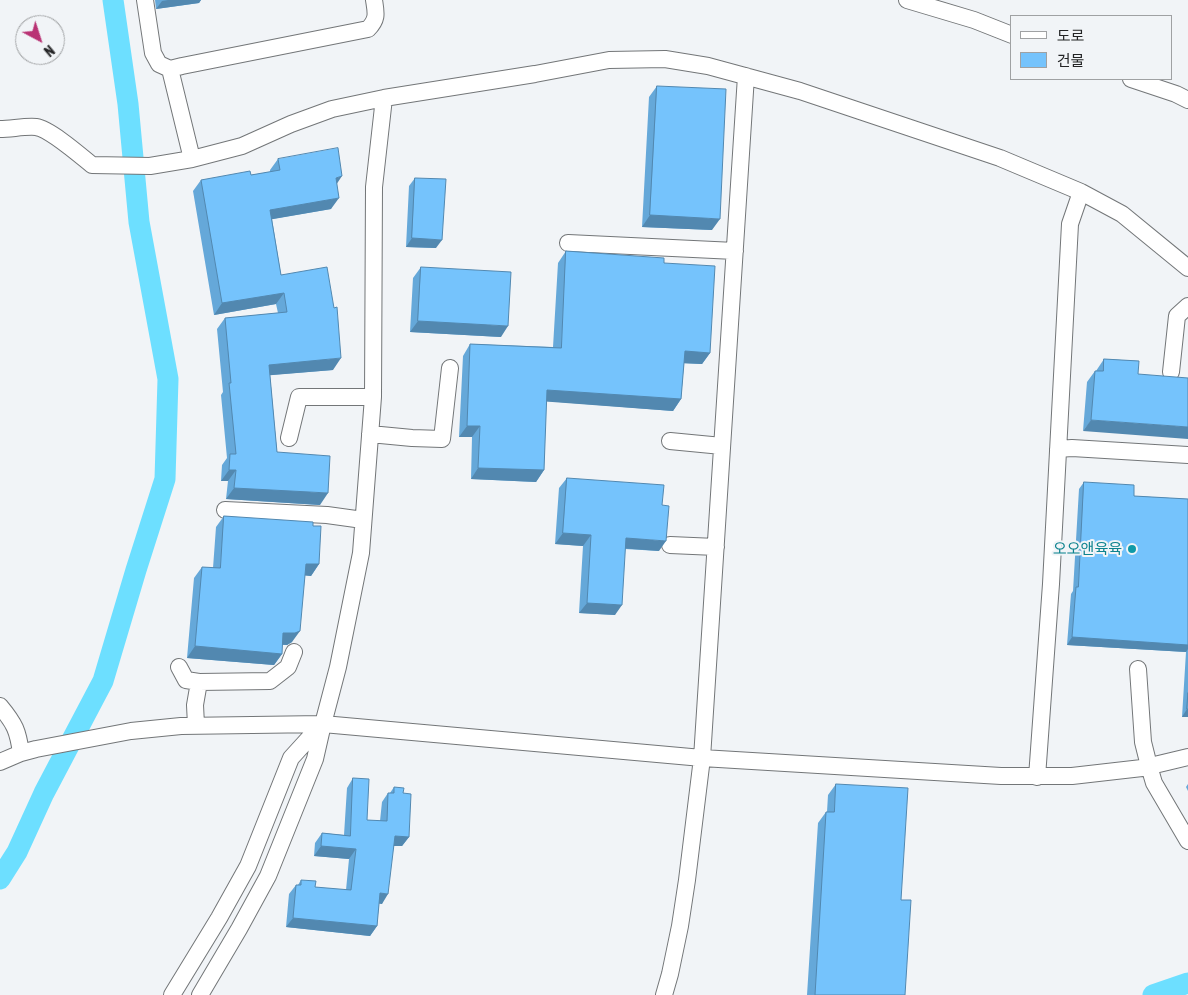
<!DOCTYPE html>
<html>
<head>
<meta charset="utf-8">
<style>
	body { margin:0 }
	#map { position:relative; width:1188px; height:995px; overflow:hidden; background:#f1f4f7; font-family:"Asap Condensed","Noto Sans KR",sans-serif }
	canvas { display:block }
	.legend { position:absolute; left:1010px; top:15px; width:162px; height:65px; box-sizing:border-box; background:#f1f4f7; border:1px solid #9fa1a3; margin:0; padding:6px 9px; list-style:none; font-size:15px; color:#232425 }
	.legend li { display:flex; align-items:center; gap:10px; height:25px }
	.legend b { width:25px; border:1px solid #9fa1a3 }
	.north { position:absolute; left:15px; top:15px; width:50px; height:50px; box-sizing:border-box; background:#f1f4f7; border:1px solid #9fa1a3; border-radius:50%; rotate:140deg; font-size:14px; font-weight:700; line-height:20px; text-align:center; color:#232425 }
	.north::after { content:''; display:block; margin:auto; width:18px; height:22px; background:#b93374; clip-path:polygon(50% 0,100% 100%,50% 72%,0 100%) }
</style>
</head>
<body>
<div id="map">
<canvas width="1188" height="995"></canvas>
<ul class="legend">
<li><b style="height:6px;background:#fff"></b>도로</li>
<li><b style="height:14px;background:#75c3fc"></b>건물</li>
</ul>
<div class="north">N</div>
</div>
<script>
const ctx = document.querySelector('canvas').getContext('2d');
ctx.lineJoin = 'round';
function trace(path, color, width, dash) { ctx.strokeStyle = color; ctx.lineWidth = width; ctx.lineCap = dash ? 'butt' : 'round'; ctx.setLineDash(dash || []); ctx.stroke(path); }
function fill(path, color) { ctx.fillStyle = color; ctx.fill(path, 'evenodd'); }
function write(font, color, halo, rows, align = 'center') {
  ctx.font = font + ' "Asap Condensed","Noto Sans KR",sans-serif'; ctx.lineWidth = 4; ctx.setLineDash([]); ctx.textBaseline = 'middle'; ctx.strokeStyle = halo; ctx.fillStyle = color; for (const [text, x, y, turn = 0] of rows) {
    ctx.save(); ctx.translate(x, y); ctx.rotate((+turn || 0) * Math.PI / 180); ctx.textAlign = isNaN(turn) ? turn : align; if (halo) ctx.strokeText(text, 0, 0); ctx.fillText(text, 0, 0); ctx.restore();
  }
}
trace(new Path2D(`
	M0,879L17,852L44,793L103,681L136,570L165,479L168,379L139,222L128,104L113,0
	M1153,995L1188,983`), '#6ddfff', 21);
const minor = new Path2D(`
	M145,0L153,53L159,64L170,69L182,66L368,29C378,19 376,13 374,0
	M907,0L974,20L1012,35
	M170,69L192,159
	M1131,79L1176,94L1188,100
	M0,129C11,129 25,126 36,127C50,129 81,156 92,165L150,166L192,159L242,146L291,124L332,109L384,98L535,74L609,60L665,59L708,66L800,91L1000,158L1081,192L1122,214L1188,268
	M568,243L735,251
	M1171,372L1177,316L1188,306
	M370,434L412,438L442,439L450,368
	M289,438L299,397H373
	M670,441L722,446
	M1058,449L1072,448L1188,455
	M225,510L327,515L363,520
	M670,545L716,547
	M179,667L186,680L199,682L270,681L288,667L294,652
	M1138,669L1143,742L1149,766L1154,783L1188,841
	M0,706C15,724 18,731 21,753
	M196,725L195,705L199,682
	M0,762L21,753L36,749L131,731L181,726L323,724L702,758L1001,776H1072L1142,768L1188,757
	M1037,777L1051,584L1070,224L1081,192
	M172,995L219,918L248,866L291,758L321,725
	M200,995L239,929L268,876L315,759L323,724L338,667L361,553L373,397L374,187L384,98
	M664,995L670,974L680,926L687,880L702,758L746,76`);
trace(minor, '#737678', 18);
trace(minor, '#fff', 16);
fill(new Path2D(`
	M155,0H201L199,3L156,9Z
	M657,86L712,230L642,227L649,97Z
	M278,159L337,185L331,209L272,219L281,275L333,370L270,375L277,452L320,505L226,499L228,481H221L222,465L227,458L221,395L223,392L217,329L225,318L278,313L276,304L214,315L193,191L201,180L251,175L270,172V170Z
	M415,178L436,248L406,247L409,186Z
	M566,251L664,263L710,353L702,364L684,363L681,399L673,411L546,401L544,470L536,482L471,479L472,437H459L463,356L470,344L553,347L558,263Z
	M421,267L501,337L410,332L413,278Z
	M1104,359L1139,361L1083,431L1087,382L1095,371H1096Z
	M567,478L659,551L625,549L615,615L579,613L583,546L555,544L559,488Z
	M1084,482L1134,496L1188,499V717H1182L1186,652L1067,645L1071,594L1073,591L1079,489Z
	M224,516L313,526L319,564L311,576L305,575L292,642L287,645H282V654L274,665L187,658L194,578L202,567L213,568L216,527Z
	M353,778L367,820L380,821L382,802L388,793H390L394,787L403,793L409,837L402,846H394L382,904L379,903L377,926L370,936L286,927L289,894L296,885H298L301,880L315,887L346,890L349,859L314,856L315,843L322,833L344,835L347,788Z
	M836,784L901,900L905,995H807L818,823L826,812H827L828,795Z
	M1188,784V791L1186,787Z`), '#65a8d9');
fill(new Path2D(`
	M168,0H201L199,3L156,9L162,1Z
	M342,176L334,188L336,178Z
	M339,198L331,209L262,221L270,210Z
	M650,215L720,219L712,230L642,227Z
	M412,238L442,240L436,248L406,247Z
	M284,293L276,304L214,315L222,303Z
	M418,321L508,326L501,337L410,332Z
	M685,351L710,353L702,364L677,363Z
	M341,358L333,370L261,376L269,365Z
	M547,390L681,399L673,411L539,401Z
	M1091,420L1188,427V439L1083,431Z
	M467,426H480L472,437H459Z
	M478,468L544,470L536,482L471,479Z
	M229,470H236L228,481H221Z
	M234,488L328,493L320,505L226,499Z
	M563,533L591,535L583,546L555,544Z
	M626,538L666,541L659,551L619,548Z
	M306,564H319L311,576L298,575Z
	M587,603L622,605L615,615L579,613Z
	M300,631L292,642L287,645L275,644L283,633Z
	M1072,637L1188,645V649L1186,652L1067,645Z
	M195,646L282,654L274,665L187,658Z
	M1187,709H1188V717H1182Z
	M395,836L409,837L402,846H388Z
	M321,846L356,849L349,859L314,856Z
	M380,893L388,894L382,904L374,903Z
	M293,918L377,926L370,936L286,927Z`), '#5288b0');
const building = new Path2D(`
	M657,86L726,89L720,219L650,215Z
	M338,148L342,176L336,178L339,198L270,210L281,275L327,267L334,308L337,307L341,358L269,365L277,452L330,456L328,493L234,488L236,470H229L230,454H236L229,383H231L225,318L287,312L284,293L222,303L201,180L250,171L251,175L280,170L278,159Z
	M415,178L446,179L442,240L412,238Z
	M566,251L664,258V263L715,266L710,353L685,351L681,399L547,390L544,470L478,468L480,426H467L470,344L561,348Z
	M421,267L511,272L508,326L418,321Z
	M1104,359L1139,361L1138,374L1188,378V427L1091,420L1095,371H1103Z
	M567,478L664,485L662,505L669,506L666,541L626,538L622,605L587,603L591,535L563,533Z
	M1084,482L1134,485V496L1188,499V645L1072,637L1076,587H1078Z
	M224,516L313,522V526H321L319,564H306L300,631L295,633H283L282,654L195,646L202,567L220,568Z
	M1188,693V709H1187Z
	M353,778L369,779L367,820L387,821L388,793H394V787L404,788L403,793L411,794L409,837L395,836L388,894L380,893L377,926L293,918L296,885H301V880L316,881L315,887L351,890L356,849L321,846L322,833L350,836Z
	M836,784L908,788L901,900H911L905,995H815L826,812H834Z`);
fill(building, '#75c3fc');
trace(building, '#5288b0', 1);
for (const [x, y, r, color] of [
	[1132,549,5,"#0f9aa8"]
]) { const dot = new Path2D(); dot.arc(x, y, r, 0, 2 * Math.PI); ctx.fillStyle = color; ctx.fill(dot); trace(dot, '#f1f4f7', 2); }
write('15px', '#0d838f', '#f1f4f7', [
	["오오앤육육",1122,549]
], 'right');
</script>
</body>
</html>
